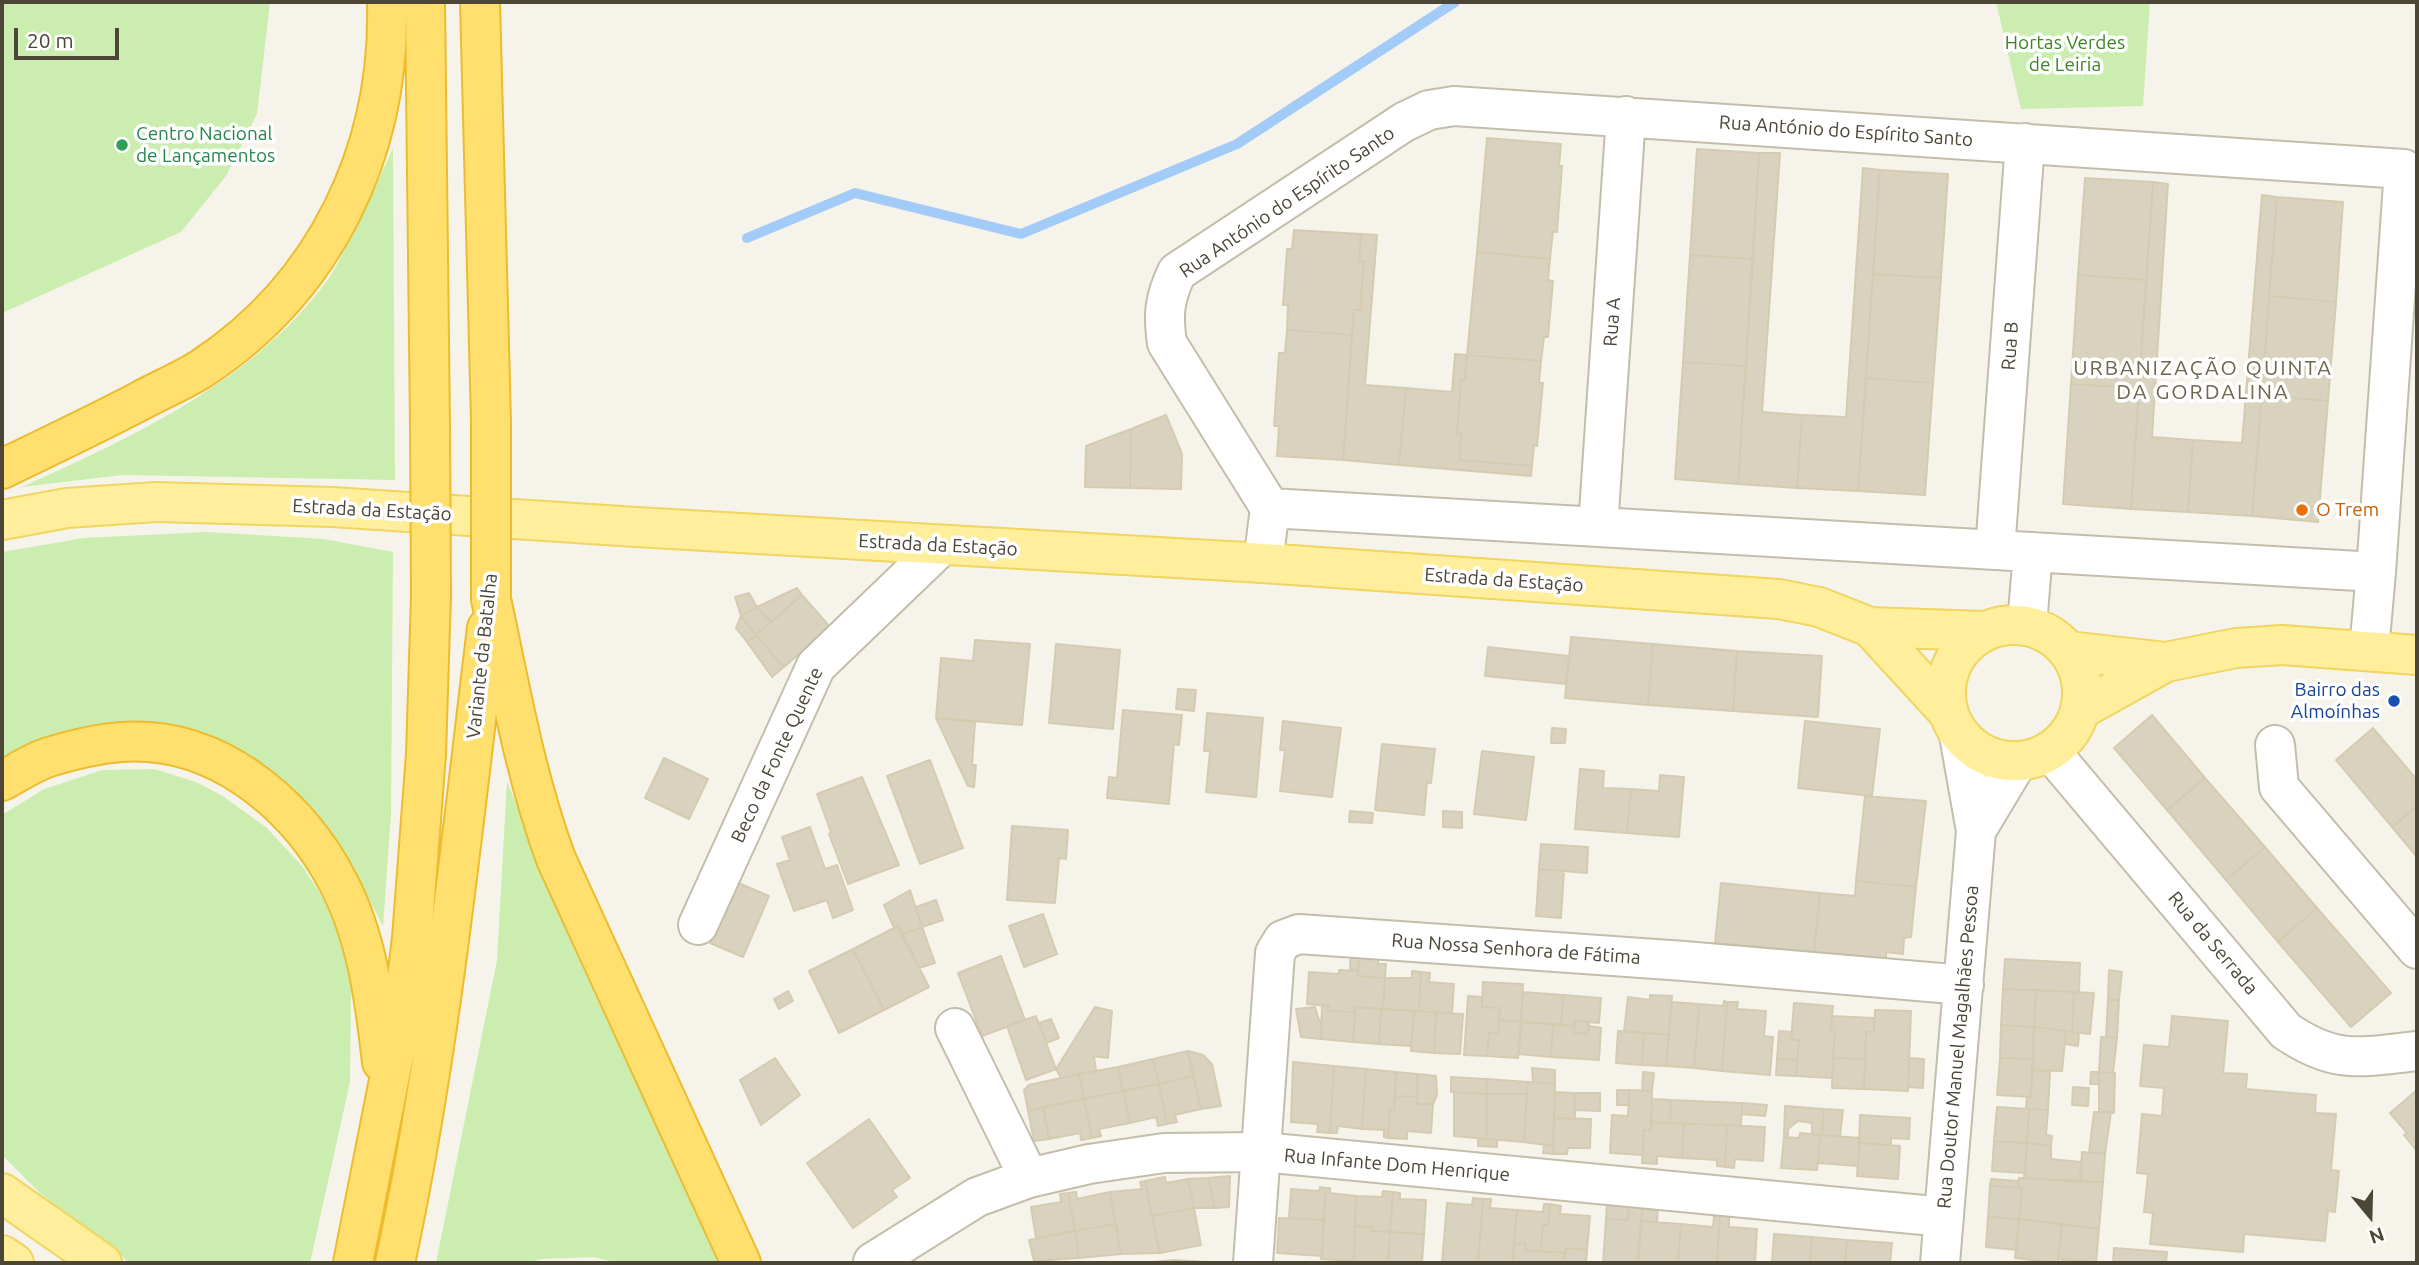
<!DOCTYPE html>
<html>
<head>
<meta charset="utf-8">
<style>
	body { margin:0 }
	#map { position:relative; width:2419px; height:1265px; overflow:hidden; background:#f6f4ea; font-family:Ubuntu,sans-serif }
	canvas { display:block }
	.frame { position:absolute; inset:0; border:4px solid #4c4637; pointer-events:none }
	.north { position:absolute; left:2335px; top:1181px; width:70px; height:70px; -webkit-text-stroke:5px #fff; paint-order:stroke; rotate:161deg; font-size:19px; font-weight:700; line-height:28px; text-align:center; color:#4c4637 }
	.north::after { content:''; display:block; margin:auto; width:24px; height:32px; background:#4c4637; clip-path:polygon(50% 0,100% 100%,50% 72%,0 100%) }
	.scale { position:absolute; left:14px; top:28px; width:105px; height:32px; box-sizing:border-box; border:4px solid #4c4637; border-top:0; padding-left:9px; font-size:21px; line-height:24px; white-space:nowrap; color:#4c4637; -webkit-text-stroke:5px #fff; paint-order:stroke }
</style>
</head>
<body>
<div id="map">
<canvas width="2419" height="1265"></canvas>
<div class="frame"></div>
<div class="north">N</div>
<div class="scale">20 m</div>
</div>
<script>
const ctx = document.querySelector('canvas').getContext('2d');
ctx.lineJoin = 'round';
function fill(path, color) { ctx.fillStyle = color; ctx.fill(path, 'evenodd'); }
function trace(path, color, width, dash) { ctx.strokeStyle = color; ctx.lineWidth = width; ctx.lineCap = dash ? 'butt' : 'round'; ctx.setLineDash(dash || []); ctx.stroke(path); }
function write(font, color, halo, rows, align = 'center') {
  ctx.font = font + ' Ubuntu,sans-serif'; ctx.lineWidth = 7; ctx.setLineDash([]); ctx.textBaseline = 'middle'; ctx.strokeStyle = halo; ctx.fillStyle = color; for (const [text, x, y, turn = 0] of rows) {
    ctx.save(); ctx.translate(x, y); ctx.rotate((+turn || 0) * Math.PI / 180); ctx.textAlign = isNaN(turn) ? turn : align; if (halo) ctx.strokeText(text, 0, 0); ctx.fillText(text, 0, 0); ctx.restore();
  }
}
fill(new Path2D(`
	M2,2H270L257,114L226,176L181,232L2,313Z
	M1996,2H2150L2143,106L2021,109Z
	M393,148L395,480L122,475L22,487C133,437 252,382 327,281C333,273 338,262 343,253C361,219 377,183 393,148Z
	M207,532L324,539L393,552L391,815L383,926L354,871L318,818L258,763L203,733L142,721L62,735L2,759V552L84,538Z
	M154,769L196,782L221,795L266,827L303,867L339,924L351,988L350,1082L310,1263H130L40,1193L2,1155V815L44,789L102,770Z
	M507,781L575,951L720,1263H619L593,1257L541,1259L528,1263H436L497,960Z`), '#cbeeb0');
trace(new Path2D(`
	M747,238L855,193L1021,234L1237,144L1455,2`), '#a2cbf8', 10);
const building = new Path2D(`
	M1487,138L1561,144L1559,166H1562L1557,232L1553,231L1550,259L1477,252Z
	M1697,149L1759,153L1753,259L1690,255Z
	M1759,153H1780L1762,412L1802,415L1797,488L1738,484Z
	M1863,168L1880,170L1858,491L1797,488L1802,415L1846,417Z
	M1880,170L1948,174L1941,278L1873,274Z
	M2085,178L2153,182L2146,280L2078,275Z
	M2153,182L2168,184L2152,437L2193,440L2188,512L2131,509Z
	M2262,195L2277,197L2252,516L2188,512L2193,440L2242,443Z
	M2277,197L2343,202L2336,302L2269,296Z
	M1294,230L1361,234L1359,261L1364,262L1360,310H1354L1352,335L1287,330L1288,305H1283L1287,249H1292Z
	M1361,234L1377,235L1365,385L1406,388L1399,465L1343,460L1354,310H1360L1364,262L1359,261Z
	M1477,252L1550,259L1548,280L1553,281L1548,337H1544L1541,361L1467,355Z
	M1690,255L1753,259L1746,366L1683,362Z
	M1873,274L1941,278L1933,383L1866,378Z
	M2078,275L2146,280L2139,388L2071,384Z
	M2269,296L2336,302L2328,401L2262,395Z
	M1287,330L1352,335L1343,460L1277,456L1279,426H1274L1279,353H1285Z
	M1455,354L1467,355L1465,380H1461L1457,434H1461L1459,460L1532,466L1531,476L1399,465L1406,388L1452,392Z
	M1467,355L1541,361L1539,383H1543L1537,446L1534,445L1532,466L1459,460L1461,434H1457L1461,380H1465Z
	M1683,362L1746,366L1738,484L1675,479Z
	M1866,378L1933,383L1925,495L1858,491Z
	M2071,384L2139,388L2131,509L2063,504Z
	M2262,395L2328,401L2318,522L2252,516Z
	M1166,415L1182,454L1181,489L1130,488L1131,429Z
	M1131,429L1130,488L1085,487L1086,446Z
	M797,588L802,595L771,622L757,607Z
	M749,593L757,607L741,616L735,597Z
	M802,595L830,627L784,667L756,635Z
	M757,607L771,622L756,635L741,616Z
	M741,616L756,635L747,642L736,628Z
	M756,635L784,667L772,677L747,642Z
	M1571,637L1653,644L1648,705L1565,698Z
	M975,640L1030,644L1022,725L936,718L941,658L973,661Z
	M1056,644L1120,650L1113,729L1049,723Z
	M1653,644L1737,651L1733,711L1648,705Z
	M1488,647L1569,656L1566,684L1485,676Z
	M1737,651L1822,656L1818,717L1733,711Z
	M1178,689L1196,690L1194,711L1176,709Z
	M1123,710L1182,715L1179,745L1174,744L1169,804L1107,798L1109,777L1117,778Z
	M1207,713L1263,718L1256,797L1206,792L1210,751H1204Z
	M2152,715L2205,778L2167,810L2114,748Z
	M936,718L975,722L972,765H976L974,787L968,786Z
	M1283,721L1341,728L1332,797L1280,791L1285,750H1280Z
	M1805,721L1880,729L1872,796L1798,788Z
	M1552,728L1566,729L1565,743H1551Z
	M2373,728L2417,780V806L2392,827L2336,760Z
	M1382,744L1435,749L1431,783L1427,782L1424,815L1375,810Z
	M1482,751L1534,757L1526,820L1474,814Z
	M664,758L708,779L689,819L645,798Z
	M930,760L963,848L920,864L887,776Z
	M1580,769L1604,771L1603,788L1631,789L1627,833L1575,829Z
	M1660,775L1684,777L1679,837L1627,833L1631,789L1659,791Z
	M862,777L899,865L848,884L829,834L831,832L817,794Z
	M2205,778L2265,847L2226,880L2167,810Z
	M1865,796L1926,801L1916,887L1856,881Z
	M2417,806V857L2392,827Z
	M1350,811L1373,813L1372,823L1349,822Z
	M1443,811L1462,812V828L1443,827Z
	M1012,826L1068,830L1066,859L1059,858L1055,903L1007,900Z
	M810,827L825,869L837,865L853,910L833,918L827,900L794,911L777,864L790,860L782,837Z
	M1541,844L1588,847L1587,873L1539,869Z
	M2265,847L2317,908L2278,942L2226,880Z
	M1539,869L1564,871L1561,918L1536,916Z
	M1856,881L1916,887L1911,937L1904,938L1903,954L1886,952V959L1814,952L1820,893L1855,896Z
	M736,882L769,896L743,957L710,943Z
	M1721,883L1820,893L1814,952L1715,943Z
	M910,890L922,927L902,935L898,926L894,928L884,905Z
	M936,900L943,920L922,927L916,907Z
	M2317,908L2391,993L2351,1027L2278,942Z
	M1043,914L1057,954L1024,967L1009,926Z
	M898,926L929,987L884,1010L853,949Z
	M922,927L935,963L919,968L902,935Z
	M853,949L884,1010L839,1033L809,971Z
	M1351,949L1359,950L1358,971L1350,970Z
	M1359,950L1378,951V964H1386L1385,978L1358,976Z
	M1001,956L1025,1020L982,1036L958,973Z
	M2005,959L2080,963L2079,992L2003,989Z
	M1339,970L1358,971V976L1385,978L1383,1009L1355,1007V1012L1328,1011L1329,1006L1307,1004L1309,972L1339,974Z
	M2109,970L2122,972L2119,1000H2108Z
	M1412,971L1421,972L1419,1011L1383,1009L1385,978H1412Z
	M1421,972L1430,973L1429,982L1454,984L1452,1014L1419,1011Z
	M1483,982L1523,984L1521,1022L1499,1020L1500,1008L1482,1007Z
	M2003,989L2036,990L2034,1027L2001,1025Z
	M2036,990L2074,992L2072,1032L2034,1027Z
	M788,991L793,1001L779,1009L774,999Z
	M1523,992L1563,995L1561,1025L1521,1022Z
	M2074,992L2094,993L2090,1034L2072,1032Z
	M1563,995L1601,998L1599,1023L1575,1021L1574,1026L1561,1025Z
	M1650,995L1672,996L1669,1035L1624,1031L1628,997L1650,1000Z
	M1468,996L1482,997V1007L1500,1008L1498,1033H1489L1487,1056L1464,1055Z
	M2108,1000H2119L2117,1038L2106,1037Z
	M1724,1001L1727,1002L1722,1071L1694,1068L1699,1004L1723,1006Z
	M1672,1002L1699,1004L1694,1068L1666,1066Z
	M1727,1002H1738L1737,1009L1766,1011L1764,1036L1773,1037L1770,1075L1722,1071Z
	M1794,1003L1833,1006L1831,1031L1835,1032L1832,1078L1796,1076L1799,1040H1791Z
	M1322,1005L1329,1006L1328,1011L1355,1012L1353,1042L1321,1039Z
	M1095,1007L1112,1011L1108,1058L1094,1056L1096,1071L1061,1078L1056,1069Z
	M1315,1007L1319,1020L1321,1021V1039L1301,1037L1296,1009Z
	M1355,1007L1381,1009L1379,1044L1353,1042Z
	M1381,1009L1414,1011L1411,1046L1379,1044Z
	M1875,1010L1911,1011L1908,1091L1864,1089L1866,1032H1874Z
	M1414,1011L1436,1012L1434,1053L1411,1051Z
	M1436,1012L1463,1014L1460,1054L1434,1053Z
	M1036,1016L1056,1069L1026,1080L1007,1026Z
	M1832,1016L1874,1018V1032H1866L1865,1059L1833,1058L1835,1032L1831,1031Z
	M2172,1016L2228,1021L2223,1073L2247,1074L2246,1089L2316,1095L2315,1113L2336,1114L2331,1170L2339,1171L2335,1212L2328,1211L2325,1241L2244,1234L2243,1252L2150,1244L2153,1213L2144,1212L2148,1174L2137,1173L2142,1114L2162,1116L2164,1088L2140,1086L2144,1045L2169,1047Z
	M1051,1019L1059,1038L1046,1043L1039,1023Z
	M1499,1020L1521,1022L1518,1058L1487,1056L1489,1033H1498Z
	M1575,1021L1589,1022L1588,1034L1574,1033Z
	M1521,1022L1553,1024L1551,1057L1519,1054Z
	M1553,1024L1574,1026V1033L1588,1034L1589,1026L1601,1028L1599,1060L1551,1057Z
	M2001,1025L2034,1027L2033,1059L2000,1058Z
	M2034,1027L2066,1031L2062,1071L2032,1070Z
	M1618,1031L1644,1033L1642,1065L1616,1063Z
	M1779,1031L1792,1032L1791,1040H1799L1797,1060L1777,1059Z
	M2066,1031L2079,1033L2078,1046L2065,1044Z
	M1644,1033L1669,1035L1666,1066L1642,1065Z
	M2101,1037L2117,1038L2113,1073L2099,1072Z
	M1188,1051L1193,1076L1159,1084L1153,1059Z
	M1188,1051L1203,1055L1212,1064L1221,1106L1201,1109Z
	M775,1058L800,1095L761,1125L740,1080Z
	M1833,1058L1865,1059L1864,1089L1832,1088Z
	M1909,1058L1924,1059L1923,1088L1908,1087Z
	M2000,1058L2033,1059L2031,1097L1997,1095Z
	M1153,1059L1159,1084L1123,1091L1118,1067Z
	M1777,1059L1797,1060L1796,1076L1776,1075Z
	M1293,1062L1334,1066L1330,1133L1317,1132L1318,1124L1291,1122Z
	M1334,1066L1366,1069L1362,1129L1338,1126L1337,1133H1330Z
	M1118,1067L1123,1091L1084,1099L1079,1074Z
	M1532,1068L1555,1070V1084L1533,1082Z
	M1366,1069L1396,1072L1394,1110H1390L1388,1138L1384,1137V1130L1362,1129Z
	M2032,1070L2050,1071L2048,1110L2026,1109L2027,1096L2031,1097Z
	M1396,1072L1417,1074V1097L1395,1096Z
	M1643,1072L1654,1073L1652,1091H1642Z
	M2091,1072H2099V1084H2090Z
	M2099,1072L2115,1073L2114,1113L2099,1112Z
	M1079,1074L1084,1099L1028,1111L1024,1090L1029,1085Z
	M1417,1074L1436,1076L1437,1095L1433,1104H1417Z
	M1193,1076L1201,1109L1175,1115L1177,1122L1167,1124L1159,1084Z
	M1451,1077L1486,1079L1487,1094L1451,1092Z
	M1486,1079L1528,1082L1527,1094H1487Z
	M1528,1082L1555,1084L1553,1146L1524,1142Z
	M1159,1084L1167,1124L1158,1126L1156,1117L1130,1123L1123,1091Z
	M2073,1087L2089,1088L2088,1106L2072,1105Z
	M1617,1090H1629V1105H1617Z
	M1629,1090L1652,1091L1651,1130H1644L1643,1155L1610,1153L1612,1115L1628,1116Z
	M2417,1090V1149L2416,1150L2404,1135L2407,1133L2390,1113Z
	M1123,1091L1130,1123L1099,1129L1101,1136L1092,1138L1084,1099Z
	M1454,1092L1487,1094V1139L1454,1136Z
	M1555,1092L1575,1093V1119L1554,1118Z
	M1575,1093H1600V1111L1575,1110Z
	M1487,1094H1527L1524,1142L1487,1139Z
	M1395,1096L1417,1097V1104H1433L1431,1133L1407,1131V1139L1388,1138L1390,1110H1394Z
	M1084,1099L1092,1138L1081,1140L1080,1133L1049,1139L1043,1107Z
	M1652,1099L1671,1100L1670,1123L1651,1122Z
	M1671,1100L1742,1103L1741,1126L1670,1123Z
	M1742,1103L1767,1105L1765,1116L1742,1114Z
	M1785,1106L1824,1109L1822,1135L1812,1134V1123L1798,1121L1788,1129V1137H1784Z
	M1043,1107L1049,1139L1034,1141L1028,1111Z
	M1997,1107L2029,1109L2027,1143L1994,1141Z
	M1824,1109L1843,1110L1840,1137L1822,1135Z
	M2029,1109L2048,1110L2046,1135L2052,1136L2051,1146L2027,1143Z
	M2094,1112H2111L2105,1154L2089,1152Z
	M1860,1115L1910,1118L1909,1139L1891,1138V1145L1859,1143Z
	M1554,1118L1591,1119L1590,1148H1568L1567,1154H1553Z
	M869,1119L910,1178L892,1190L897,1197L853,1228L807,1163Z
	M1651,1122L1684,1124L1682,1158L1657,1156V1164L1642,1163L1644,1130H1651Z
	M1684,1124L1727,1125L1725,1167L1717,1166V1160L1682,1158Z
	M1727,1125L1765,1127L1763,1161L1735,1159L1734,1168L1725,1167Z
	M1800,1133L1820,1135L1817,1170L1781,1168L1784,1137L1799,1138Z
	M1820,1135L1860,1138L1858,1166L1818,1163Z
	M1478,1138L1497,1140V1147L1478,1146Z
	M1994,1141L2027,1143L2025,1173L1992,1171Z
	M1859,1143L1900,1146L1898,1179L1857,1176Z
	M2027,1143L2051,1146V1159L2081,1162L2080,1182L2024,1178Z
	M1544,1145L1553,1146V1154L1543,1153Z
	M2082,1152L2105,1154L2103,1182H2080Z
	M1230,1176L1229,1207L1215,1208L1208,1178Z
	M1165,1177L1166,1183L1188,1179L1194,1208L1152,1216L1145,1181Z
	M1208,1178L1215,1208H1194L1188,1179Z
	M2019,1178L2103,1182L2099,1229L2019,1219L2022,1188H2018Z
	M1991,1179L2019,1181L2018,1188L1990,1186Z
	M1145,1181L1160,1253L1121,1254L1110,1192L1142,1189L1140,1182Z
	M1990,1186L2022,1188L2019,1219L1988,1217Z
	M1320,1187L1326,1188L1324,1220L1289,1218L1291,1189L1319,1191Z
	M1326,1188H1330V1193L1356,1196L1354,1261L1321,1259Z
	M1383,1191L1393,1192L1390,1232L1372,1231L1373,1227L1355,1226L1356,1196L1382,1197Z
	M1076,1192L1077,1199L1110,1192L1116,1224L1075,1231L1068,1193Z
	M1393,1192L1400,1193V1199L1426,1200L1424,1234L1390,1232Z
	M1068,1193L1075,1231L1036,1238L1031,1207L1061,1202L1060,1194Z
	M1473,1198L1483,1199L1478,1263H1442L1447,1203L1472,1205Z
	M1483,1199H1491L1490,1208L1517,1210L1512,1263H1478Z
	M1607,1200L1629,1202L1628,1220L1606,1219Z
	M1629,1202L1643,1203L1638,1263H1603L1606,1219L1628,1220Z
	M1643,1203L1658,1204L1657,1222L1641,1221Z
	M1544,1204H1550L1548,1225H1543L1541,1251L1525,1250L1526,1244L1514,1243L1517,1210L1543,1212Z
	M1550,1204L1561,1206L1560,1214L1590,1216L1587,1250L1566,1248L1565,1253L1541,1251L1543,1225H1548Z
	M1194,1208L1201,1245L1160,1253L1152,1216Z
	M1714,1216H1720L1717,1263H1678L1681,1224L1713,1227Z
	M1720,1216L1729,1217V1227L1757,1229L1755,1263H1717Z
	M1988,1217L2019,1219L2017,1250L1986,1247Z
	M1279,1218L1324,1220L1322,1256L1277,1253Z
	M2019,1219L2062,1224L2058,1263L2015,1258Z
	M1641,1221L1681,1224L1678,1263H1638Z
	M1116,1224L1121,1254L1079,1258L1075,1231Z
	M2062,1224L2099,1229L2096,1262L2058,1259Z
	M1355,1226L1373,1227L1372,1231L1390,1232L1388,1263L1354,1261Z
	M1075,1231L1079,1258L1034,1261L1029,1240Z
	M1390,1232L1424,1234L1422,1263H1388Z
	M1774,1234L1812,1237L1810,1263H1772Z
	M1812,1237L1847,1240L1845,1263H1810Z
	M1847,1240L1892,1243L1890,1263H1845Z
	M1514,1243L1526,1244L1525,1250L1565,1253L1564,1263H1512Z
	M1566,1248L1587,1250L1586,1263H1564Z
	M2114,1248L2167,1252L2166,1263H2113Z
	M2062,1259L2096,1262V1263H2062Z
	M1174,1260V1263H1144Z
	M1174,1260L1220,1263H1174Z`);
fill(building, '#d9d2be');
trace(building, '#d5cbb1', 2);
const minor = new Path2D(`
	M1270,508L2376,572
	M1598,527L1626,116
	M1995,550L2025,143
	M1263,563L1270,508L1167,343C1163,315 1164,299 1177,272L1404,122L1429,110L1454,106L2404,169L2376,572L2369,651
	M2027,625L2033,552
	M2275,745L2279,787L2417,949
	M2050,751L2286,1031C2336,1065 2360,1057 2417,1051
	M1976,831L2018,761
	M698,925L816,666L942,545
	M955,1028L1029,1178
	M873,1262L977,1197L1029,1178L1089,1164L1164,1153L1262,1152L1944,1217
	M1253,1263L1275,953L1283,940L1299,934L1684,961L1964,985
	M1940,1263L1976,831L1959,735`);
const major = new Path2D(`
	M2,520L67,508L156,502L332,507L636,527L1263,563L1779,599L1819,607L1870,627L1947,711
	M1946 693a68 68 0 1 1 136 0a68 68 0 1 1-136 0Z
	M1870,627L1983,631
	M2068,651L2166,662
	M2080,710L2166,662L2236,648L2282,645L2417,655
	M2,1193L102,1263
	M2,1255L14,1263`);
const highway = new Path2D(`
	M425,2L430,426
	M480,2L491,421
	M2,469C48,447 94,425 140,401C160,390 182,381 201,369C326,287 391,150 387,2
	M491,599C510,687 525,775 556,859L741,1263
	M2,781C17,773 33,762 49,757C81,747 116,739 149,742C231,748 302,812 338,882C367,936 375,1001 382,1062
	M353,1263L404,1004L412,938L426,754L431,595
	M395,1263C440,1054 461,841 487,628`);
trace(minor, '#c3beab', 42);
trace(major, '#f0d55f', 42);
trace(highway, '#edbc2e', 42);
trace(minor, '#fff', 38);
trace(major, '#ffee9b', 38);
trace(highway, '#ffdf6d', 38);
const highwayBridge = new Path2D(`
	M491,421V599
	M430,426L431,595`);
trace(highwayBridge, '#edbc2e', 42, []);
trace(highwayBridge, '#ffdf6d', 38);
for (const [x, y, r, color] of [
	[122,145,7,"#2e9e5b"],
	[2302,510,7,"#e8710a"],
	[2394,701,7,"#1a4fb4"]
]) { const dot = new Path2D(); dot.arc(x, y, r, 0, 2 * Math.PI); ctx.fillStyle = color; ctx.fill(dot); trace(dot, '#fff', 2.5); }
write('19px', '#3d8523', '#fff', [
	["Hortas Verdes",2065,43],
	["de Leiria",2065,65]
]);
write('19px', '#4c4637', '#fff', [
	["Rua António do Espírito Santo",1846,131,4],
	["Rua António do Espírito Santo",1287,202,-34],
	["Rua A",1612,322,-86],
	["Rua B",2010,346,-86],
	["Estrada da Estação",372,510,3],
	["Estrada da Estação",938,545,3],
	["Estrada da Estação",1504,580,4],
	["Variante da Batalha",482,656,-84],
	["Beco da Fonte Quente",777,755,-65],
	["Rua da Serrada",2213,943,50],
	["Rua Nossa Senhora de Fátima",1516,949,4],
	["Rua Doutor Manuel Magalhães Pessoa",1958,1047,-85],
	["Rua Infante Dom Henrique",1397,1165,5]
]);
write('19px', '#27864d', '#fff', [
	["Centro Nacional",136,134],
	["de Lançamentos",136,156]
], 'left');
write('19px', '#c56008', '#fff', [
	["O Trem",2316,510]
], 'left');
write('19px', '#164399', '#fff', [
	["Bairro das",2380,690],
	["Almoínhas",2380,712]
], 'right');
ctx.letterSpacing = '2px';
write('21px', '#6f664d', '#fff', [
	["URBANIZAÇÃO QUINTA",2203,368],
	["DA GORDALINA",2203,392]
]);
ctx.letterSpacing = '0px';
</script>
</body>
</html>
